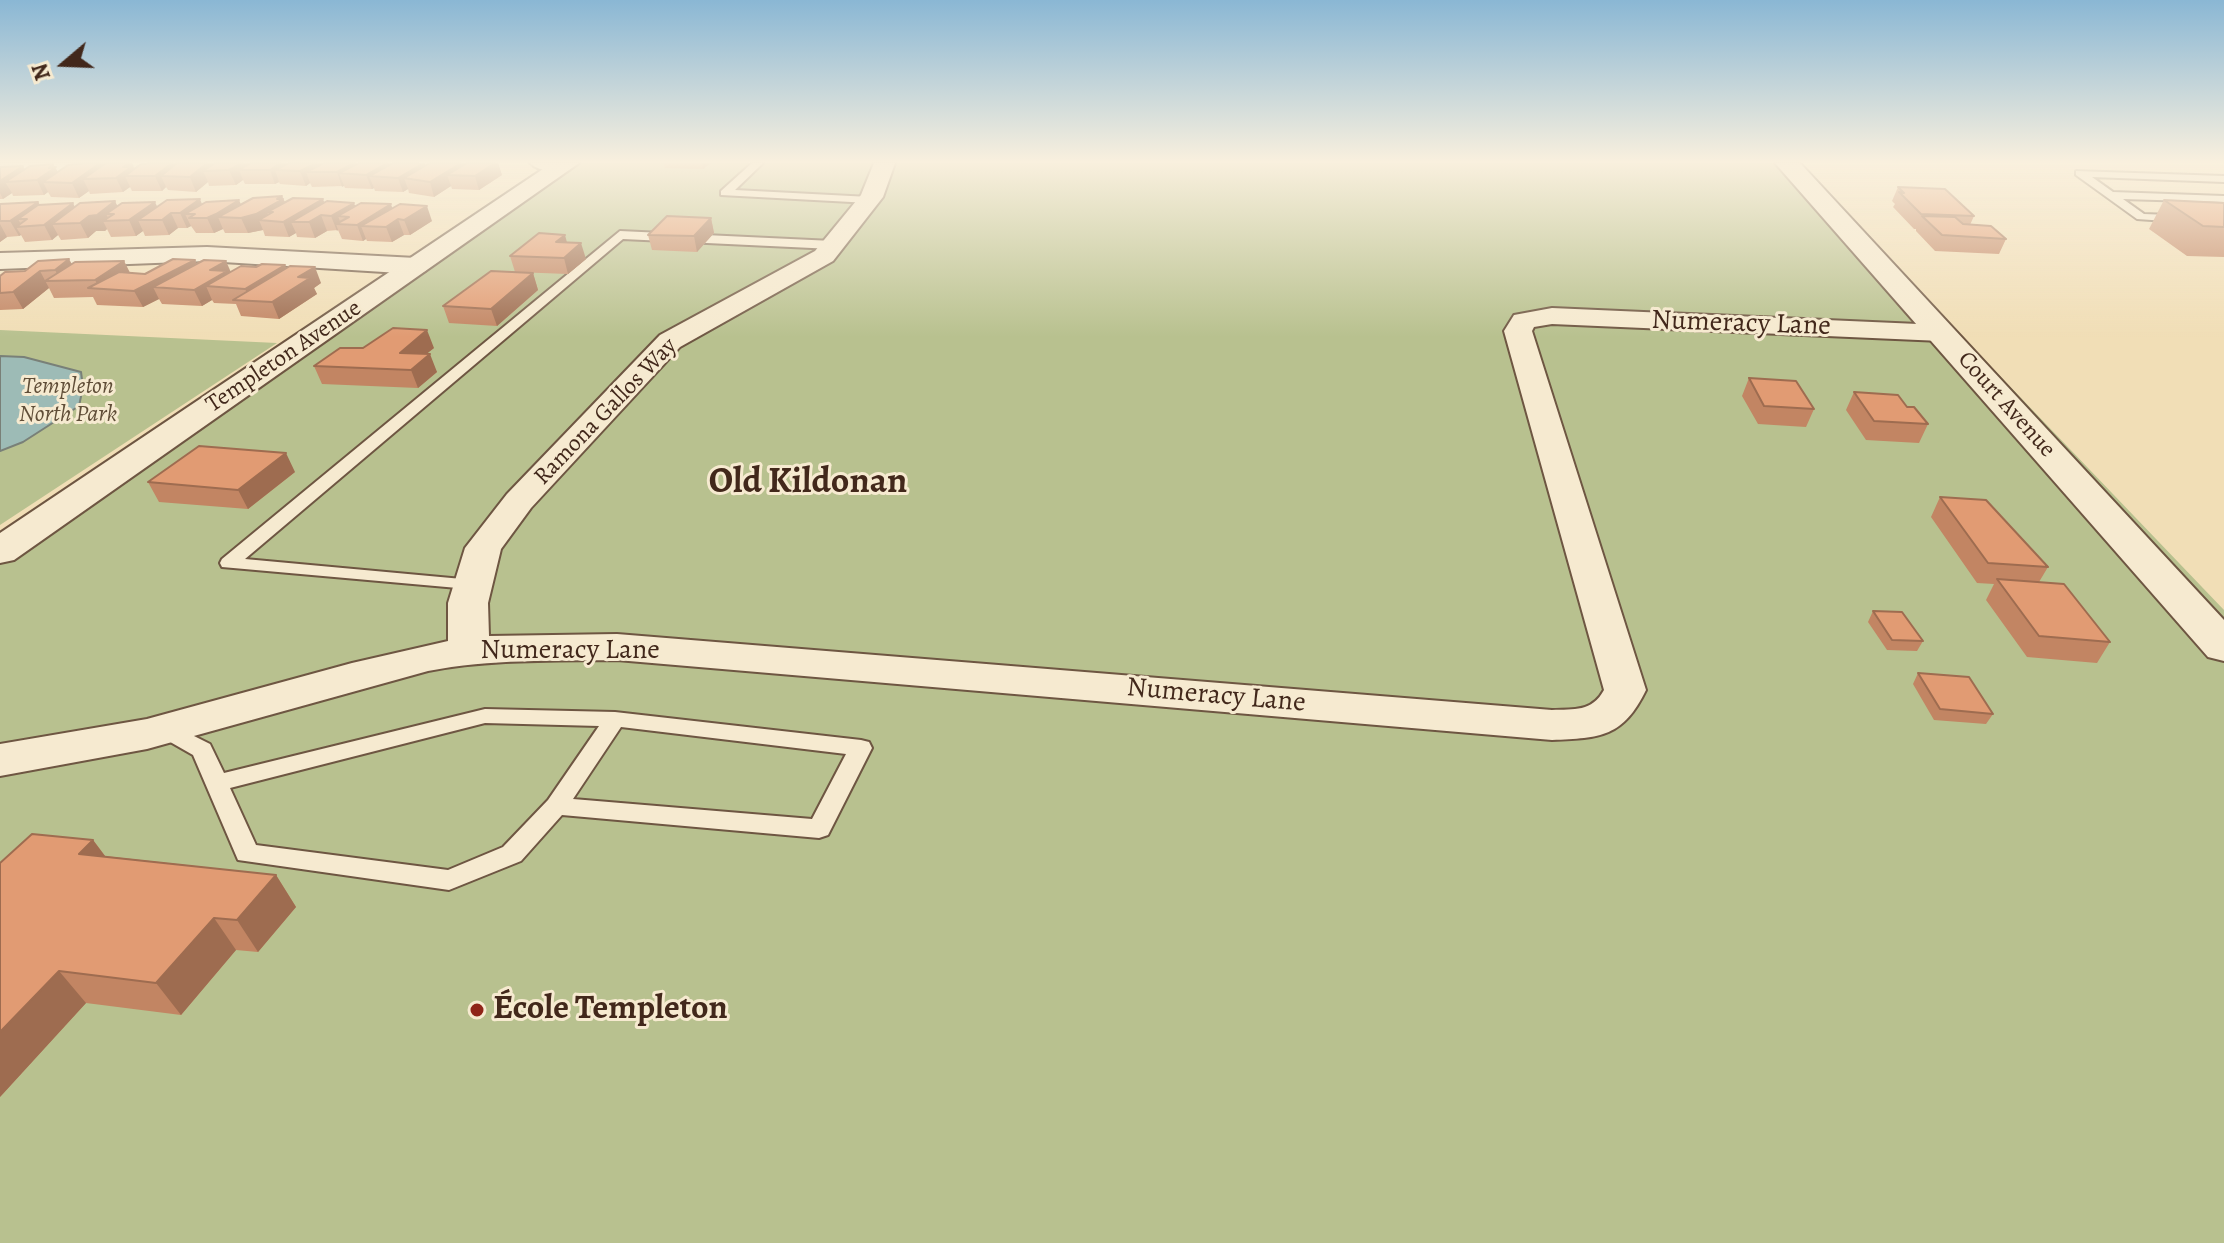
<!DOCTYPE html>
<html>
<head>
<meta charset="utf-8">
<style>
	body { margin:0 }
	#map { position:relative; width:2224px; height:1243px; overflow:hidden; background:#f1deb6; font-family:Alegreya,serif }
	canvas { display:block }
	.north { position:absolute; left:24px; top:24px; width:80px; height:80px; -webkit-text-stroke:6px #f6ead0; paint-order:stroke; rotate:251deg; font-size:22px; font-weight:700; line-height:32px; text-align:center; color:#42281b }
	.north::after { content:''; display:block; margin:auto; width:28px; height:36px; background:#42281b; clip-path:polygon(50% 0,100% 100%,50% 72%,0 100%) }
</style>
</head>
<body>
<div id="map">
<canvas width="2224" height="1243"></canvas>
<div class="north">N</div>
</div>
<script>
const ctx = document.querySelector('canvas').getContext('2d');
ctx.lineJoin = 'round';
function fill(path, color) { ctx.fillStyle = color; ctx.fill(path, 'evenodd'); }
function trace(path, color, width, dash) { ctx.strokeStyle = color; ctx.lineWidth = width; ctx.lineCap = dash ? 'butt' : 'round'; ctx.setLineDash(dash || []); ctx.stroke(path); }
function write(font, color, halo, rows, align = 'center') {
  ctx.font = font + ' Alegreya,serif'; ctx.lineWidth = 6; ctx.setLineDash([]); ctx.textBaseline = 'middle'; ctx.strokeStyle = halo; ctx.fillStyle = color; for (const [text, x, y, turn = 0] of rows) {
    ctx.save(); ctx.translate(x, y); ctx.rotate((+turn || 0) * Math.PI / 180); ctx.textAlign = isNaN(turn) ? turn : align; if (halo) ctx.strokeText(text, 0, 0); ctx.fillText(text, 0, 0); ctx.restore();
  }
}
fill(new Path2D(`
	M567,163H1796L2224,610V1243H0V551Z
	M0,330L277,343L0,525Z`), '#b8c18f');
const water = new Path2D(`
	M0,356L24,357L81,372L83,387L79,406L23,442L0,451Z`);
fill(water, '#9dbbb6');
trace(water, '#798078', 2);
const service = new Path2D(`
	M752,163H763L735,190L870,197L876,200L870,203L721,195V191Z
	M2076,171L2224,176V182L2092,177L2113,192L2224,196V202L2123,199L2144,214L2224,217V225L2137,219L2076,175Z
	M620,231L833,241L839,245L833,249L623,239L245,559L473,580L483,586L480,590L222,567L220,563L222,559Z
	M485,709L615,712L861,740L869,742L872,748L828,835L819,838L562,815L521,861L449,890L238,860L193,755L158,735L155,730L158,725L166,722L210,744L224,773ZM485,723L599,726L548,800L503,847L448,870L256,845L230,788ZM621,727L846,754L812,819L573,799Z`);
const minor = new Path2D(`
	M0,163H125L114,169L0,175Z
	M530,163H575L576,164C566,174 539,173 530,163Z
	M874,163H895L883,197L833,261L680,347L531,508L501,549L488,603L489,636L617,634L1552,710C1574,709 1592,712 1604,690L1504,331L1514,315L1552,308L1941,325L1951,327L1955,333L1951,339L1941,341L1552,324L1534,327L1532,331L1646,690C1623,737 1601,738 1552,740L617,660C553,661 491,659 428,671L147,749L0,776V744L147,719L352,663L448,641V603L465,548L507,494L660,335L815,251L861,195Z
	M207,247L416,258L425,261L429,266L425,271L416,274L207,261L0,269V253Z`);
const tertiary = new Path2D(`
	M552,163H579L14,560L0,563V533Z
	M1775,163H1800L2224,620V661L2208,657Z`);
trace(service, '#6e5642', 4);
trace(minor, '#6e5642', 4);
trace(tertiary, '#6e5642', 4);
fill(service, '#f6ead0');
fill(minor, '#f6ead0');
fill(tertiary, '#f6ead0');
fill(new Path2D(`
	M153,163H425L426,166L430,163H498L502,175L479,190L452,189L451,186L434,197L409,193L408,189L403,192L375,191L374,188L372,189L345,188L344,186L312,187L310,183L306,186L280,184L279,182L275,184H245L243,180L236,185L209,186L208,182L196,192L168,190L166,187L162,191H132L130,187L123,192L90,194L89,191L79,198L51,197L48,192L44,195L13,196L12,193L3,199H0V167L25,169L53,164L58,172L104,164L135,169Z
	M664,163H711L703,169L665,168Z
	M1898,187L1974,216L1970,225L2006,239L1999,254L1935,251L1916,231V229H1914L1893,207L1895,204L1892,201Z
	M282,196L285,202L324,203L392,208L432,221L410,235H404L392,242L367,241L366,239L363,241L342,239L338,230L327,231L315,238L297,237L296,233L289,237L265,236L263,230L248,233H225L223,229L214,233H196L191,226L187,228H178L169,235L145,236L143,231L136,236L111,237L107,229L105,231H96L88,238L61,240L58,235L52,240L25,242L21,235L19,236L7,237L0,242V204L38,202L40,205L73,203L75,208L115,201L117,206L157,207L202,205H241Z
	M2164,200L2224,203V257L2187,256L2149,229Z
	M711,218L714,233L697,252L652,250L648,235Z
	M567,243L586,259L568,274L515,272L510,256Z
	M195,260L196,264L231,272L286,268L321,283L314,288L317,294L279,319L241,316L236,304L214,303L212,300L202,306L162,304L159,299L143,307L97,305L93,297L54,298L49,288L23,309L0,310V275L71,264L124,261L130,273L145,274Z
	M533,273L538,290L497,326L449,323L443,306Z
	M434,348L426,354L437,372L418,388L322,384L314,366Z
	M1749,378L1814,409L1806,427L1758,424L1742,396Z
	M1854,392L1907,407L1928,424L1919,443L1866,440L1846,410Z
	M295,472L248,509L159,502L148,482Z
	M1940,497L2048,567L2039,582L2110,642L2097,663L2027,657L1986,600L1994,584L1977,583L1931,517Z
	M1873,611L1923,641L1917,651L1887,650L1868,622Z
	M1918,673L1993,714L1986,724L1934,720L1913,684Z
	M93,840L105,856L276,875L296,907L258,952L236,950L181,1015L86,1003L0,1097Z`), '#c28563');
fill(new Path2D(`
	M100,163H103L110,176L83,179L89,191L79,198L72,183Z
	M129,163H132L138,175L125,176L130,187L123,192L116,178L123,167Z
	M172,163H180L161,176L166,187L162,191L155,176Z
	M207,163H216L203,171L208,182L196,192L190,177Z
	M242,163H260L239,170L243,180L236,185L229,170Z
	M280,163H289L275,170L279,182L275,184L270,170Z
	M317,163H336L306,172L310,183L306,186L300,171Z
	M353,163H362L339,173L344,186L342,187L337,172Z
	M387,163H399L369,176L374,188L372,189L366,175Z
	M416,163H425L428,173L404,178L408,189L403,192L398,178Z
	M461,163H466L447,175L451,186L434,197L430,182Z
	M495,163H498L502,175L479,190L475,176Z
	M702,163H711L703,169Z
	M53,164L63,181L43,182L48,192L44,195L37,180Z
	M23,166L31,180L5,182L12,193L3,199L0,193V181Z
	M282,196L290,214L267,212L271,221L259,220L263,230L248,233L241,218L218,217L223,229L214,233L207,218L239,200L246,215Z
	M200,199L206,214H185L191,226L187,228L180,213Z
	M323,199L329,214L321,215L327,231L315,238L309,222H291L296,233L289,237L283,222Z
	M115,201L122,216L114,214H106L110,221H103L107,229L105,231H96L88,238L80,223L89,216Z
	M38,202L46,217L18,219L22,226L16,227L21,235L19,236L10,221Z
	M155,202L162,217L138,220L143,231L136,236L129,220Z
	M73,203L80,219L52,224L58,235L52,240L44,225Z
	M354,203L360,218L338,216L341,224H336L338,230L337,231L331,216Z
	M391,204L396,219L361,226L366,239L363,241L357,225Z
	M427,206L432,221L410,235L404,220Z
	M171,213L178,228L169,235L162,220Z
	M711,218L714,233L697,252L694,236Z
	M398,219L404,235L392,242L386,227Z
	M0,224L7,237L0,242Z
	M565,235L569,250L556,242Z
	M581,243L586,259L568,274L564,258Z
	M69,259L78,275L61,281L55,270Z
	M195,260L202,276L153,287L159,299L143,307L134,291Z
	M124,261L132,277L100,289L95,280Z
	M226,261L233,277L206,286L212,300L202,306L194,290L210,270Z
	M285,265L292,281L251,301L245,289Z
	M315,267L321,283L314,288L317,294L279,319L272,302L298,277Z
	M40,271L49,288L23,309L13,292Z
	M533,273L538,290L497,326L491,309Z
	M427,330L434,348L406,370L400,353Z
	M430,354L437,372L418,388L411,370Z
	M286,453L295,472L248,509L238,490Z
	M93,840L117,872L79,854Z
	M276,875L296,907L258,952L237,920Z
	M214,918L236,950L181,1015L156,983Z
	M59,971L86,1003L0,1097V1032Z`), '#9e6c50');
const building = new Path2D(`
	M88,163H100L72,183L43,182L68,165Z
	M106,163H129L123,167H131L116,178L83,179Z
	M153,163H172L155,176H125L141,164Z
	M177,163H207L190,177L161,176Z
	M215,163H242L229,170L203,171Z
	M251,163H280L270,170H239Z
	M289,163H317L300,171L275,170Z
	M324,163H354L337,172H306Z
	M359,163H387L366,175L339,173Z
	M393,163H416L422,164L398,178L369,176Z
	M430,163H461L430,182L404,178Z
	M467,163H495L475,176L447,175Z
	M53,164L49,168L56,167L37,180L5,182L30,166Z
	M23,166L0,181V167Z
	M1898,187L1945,189L1974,216L1921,214L1899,192L1904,193Z
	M282,196L277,199H283L256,214L241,218L218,217L253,198Z
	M293,198L323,199L283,222L259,220L273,212H267Z
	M200,199L180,213H171L162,220H138L167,200Z
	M239,200L216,214L207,218H189L195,214H185L206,202Z
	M2164,200L2224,203V227L2203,226Z
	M115,201L97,215L89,216L80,223L52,224L80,203Z
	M327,201L354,203L331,216L321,215L309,222H291Z
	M38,202L10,221H0V204Z
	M155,202L129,220L103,221L114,214H106L122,203Z
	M73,203L44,225L16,227L27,219H18L38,205Z
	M361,203L391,204L357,225L336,224L349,217L338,216Z
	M400,204L427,206L404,220L398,219L386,227L361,226Z
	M667,216L711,218L694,236L648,235Z
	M1922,216L1955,217L1963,224L1991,226L2006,239L1942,235Z
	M539,233L565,235L556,242L581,243L564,258L510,256Z
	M69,259L55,270L40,271L13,292L0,293V276L5,272L25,271L38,261Z
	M173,259L195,260L134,291L88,288L119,272L145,274Z
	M204,260L226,261L210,270L227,271L194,290L153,287Z
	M124,261L95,280L45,281L75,262Z
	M262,264L285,265L245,289L206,286L241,266L256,267Z
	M290,266L315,267L298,277L310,278L272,302L233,300Z
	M491,271L533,273L491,309L443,306Z
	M393,328L427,330L400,353L430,354L411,370L314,366L340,348H363Z
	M1749,378L1796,381L1814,409L1764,406Z
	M1854,392L1898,395L1907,407H1914L1928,424L1874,421Z
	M199,446L286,453L238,490L148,482Z
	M1940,497L1986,500L2048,567L1988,563Z
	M1997,579L2064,584L2110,642L2039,636Z
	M1873,611L1902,612L1923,641L1892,640Z
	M1918,673L1969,677L1993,714L1940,709Z
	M32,834L93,840L79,854L276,875L237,920L214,918L156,983L59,971L0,1032V863Z`);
fill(building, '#e19b73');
trace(building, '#9e6c50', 2);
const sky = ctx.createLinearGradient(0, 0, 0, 337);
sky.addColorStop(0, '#8ab7d4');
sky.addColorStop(0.48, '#f9f0de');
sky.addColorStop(1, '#f9f0de00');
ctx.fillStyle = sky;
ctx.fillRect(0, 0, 2224, 337);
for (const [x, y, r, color] of [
	[477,1010,8,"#8f2418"]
]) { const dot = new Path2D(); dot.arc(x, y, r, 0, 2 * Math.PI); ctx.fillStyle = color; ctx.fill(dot); trace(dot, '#f6ead0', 3); }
write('24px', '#42281b', '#f6ead0', [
	["Templeton Avenue",284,357,-34],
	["Court Avenue",2006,405,48],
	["Ramona Gallos Way",606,412,-46]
]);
write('italic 24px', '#604e38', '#f6ead0', [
	["Templeton",68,387],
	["North Park",68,415]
]);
write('28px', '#42281b', '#f6ead0', [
	["Numeracy Lane",1741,324,2],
	["Numeracy Lane",570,651],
	["Numeracy Lane",1216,696,5]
]);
write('bold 34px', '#42281b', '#f6ead0', [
	["École Templeton",493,1010]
], 'left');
write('bold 36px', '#42281b', '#f6ead0', [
	["Old Kildonan",808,483]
]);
</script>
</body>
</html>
